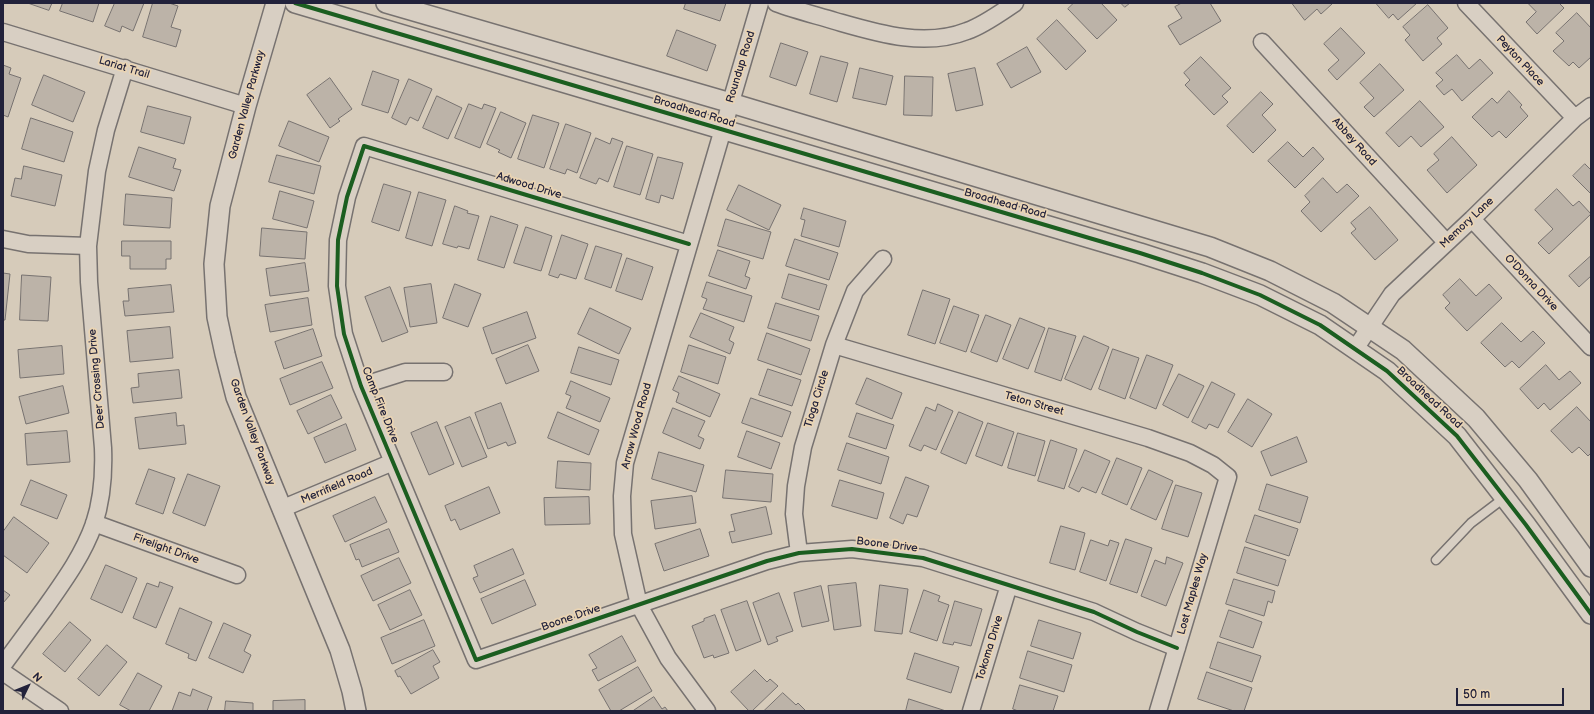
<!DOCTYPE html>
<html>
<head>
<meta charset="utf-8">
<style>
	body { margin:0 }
	#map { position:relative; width:1594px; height:714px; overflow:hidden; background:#d6cbba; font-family:"Balsamiq Sans",sans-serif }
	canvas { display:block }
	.frame { position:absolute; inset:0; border:4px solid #22223b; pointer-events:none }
	.north { position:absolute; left:8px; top:666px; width:40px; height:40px; -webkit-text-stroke:3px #ead4b3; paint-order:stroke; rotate:47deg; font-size:11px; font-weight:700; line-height:16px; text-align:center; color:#22223b }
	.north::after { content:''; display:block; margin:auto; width:14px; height:18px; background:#22223b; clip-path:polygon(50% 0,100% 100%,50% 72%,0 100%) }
	.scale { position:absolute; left:1456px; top:688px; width:108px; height:18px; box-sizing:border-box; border:2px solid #22223b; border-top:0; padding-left:5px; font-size:12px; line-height:14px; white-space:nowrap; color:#22223b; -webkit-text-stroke:3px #ead4b3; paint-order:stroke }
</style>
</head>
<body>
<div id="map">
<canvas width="1594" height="714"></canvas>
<div class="frame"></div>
<div class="north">N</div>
<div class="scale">50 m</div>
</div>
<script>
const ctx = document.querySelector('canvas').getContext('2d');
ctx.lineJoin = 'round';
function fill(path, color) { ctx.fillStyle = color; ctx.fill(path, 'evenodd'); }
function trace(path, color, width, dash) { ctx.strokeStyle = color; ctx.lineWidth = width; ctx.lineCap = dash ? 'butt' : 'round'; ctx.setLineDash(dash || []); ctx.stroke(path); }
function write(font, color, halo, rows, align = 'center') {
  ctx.font = font + ' "Balsamiq Sans",sans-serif'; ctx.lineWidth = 3.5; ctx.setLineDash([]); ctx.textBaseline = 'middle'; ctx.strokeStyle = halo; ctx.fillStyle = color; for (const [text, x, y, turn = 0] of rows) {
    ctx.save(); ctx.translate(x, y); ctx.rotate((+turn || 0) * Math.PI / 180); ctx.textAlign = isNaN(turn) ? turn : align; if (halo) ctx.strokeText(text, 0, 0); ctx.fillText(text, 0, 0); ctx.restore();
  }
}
const building = new Path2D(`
	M28,3H52L49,10Z
	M63,3H99L93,22L60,11Z
	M115,3H144L133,31L122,26L120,32L105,26Z
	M153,3H169L178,6L171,27L181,30L176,47L143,37Z
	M686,3H726L720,21L684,9Z
	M1074,3H1101L1117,20L1097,39L1068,9Z
	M1121,3H1130L1125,7Z
	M1182,3H1210L1221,21L1180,45L1168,26L1182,18L1175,7Z
	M1292,3H1331L1332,4L1321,14L1317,9L1305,20Z
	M1376,3H1417L1398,20L1393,14L1389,18Z
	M1528,3H1559L1564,8L1537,34L1526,22L1536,12Z
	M1428,5L1448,28L1437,38L1442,44L1423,61L1405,40L1410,35L1403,27Z
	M1577,13L1591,28V57L1579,68L1573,62L1569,66L1553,51L1564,41L1556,33Z
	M1057,20L1086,51L1066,70L1037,39Z
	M1341,28L1365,53L1337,80L1328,70L1339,60L1324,44Z
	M677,30L716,45L707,71L667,56Z
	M781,43L808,52L796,86L770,77Z
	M1027,47L1041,72L1011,88L997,64Z
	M1457,55L1469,69L1480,59L1493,73L1462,101L1452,89L1444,95L1436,86L1443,80L1436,73Z
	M821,56L848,63L837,102L810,94Z
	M1201,57L1231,88L1222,96L1228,102L1214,115L1185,85L1190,80L1184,73Z
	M1380,64L1404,90L1374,117L1364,107L1374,98L1360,83Z
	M3,65L11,68L9,74L21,78L8,117L3,115Z
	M860,68L893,76L886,105L853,98Z
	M975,68L983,105L956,111L948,74Z
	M373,71L399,80L388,113L362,105Z
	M44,75L85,92L73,122L32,105Z
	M905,76L933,77L932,116L904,115Z
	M330,78L352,109L338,119L340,121L330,128L307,95Z
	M409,79L432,89L418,121L410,117L406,125L392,118Z
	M1509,91L1522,105L1520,107L1528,116L1506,138L1499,131L1492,137L1472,117L1492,98L1497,103Z
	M1261,92L1273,104L1262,115L1276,130L1253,153L1227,126Z
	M437,96L462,108L448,139L423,128Z
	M1420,101L1444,127L1421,147L1411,136L1399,147L1386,133Z
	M469,104L482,109L484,104L496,108L480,148L455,138Z
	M148,106L191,117L184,144L141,132Z
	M501,112L526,123L511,158L498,152L500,150L487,144Z
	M533,115L559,123L544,168L518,159Z
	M31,118L73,132L64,162L22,149Z
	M289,121L329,137L319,162L279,146Z
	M566,124L591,133L577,173L567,169L565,174L550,169Z
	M1452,137L1477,165L1447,193L1427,170L1439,160L1434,154Z
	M596,138L610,144L612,138L623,142L608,182L599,178L596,184L580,178Z
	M1288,142L1303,157L1313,147L1324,159L1295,188L1268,161Z
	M627,146L653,154L640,195L614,187Z
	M139,147L176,159L173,168L181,170L174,191L129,177Z
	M277,155L321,166L314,194L269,182Z
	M658,157L683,163L673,199L661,195L659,203L646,199Z
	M1585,164L1591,170V194L1573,176Z
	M24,166L62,175L55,206L11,196L15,178L21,179Z
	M1323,178L1337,193L1347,184L1359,196L1321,232L1301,211L1310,202L1305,196Z
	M384,184L411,192L399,231L372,222Z
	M739,185L781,205L769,230L727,210Z
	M1557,189L1573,206L1579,201L1591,214L1549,254L1538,243L1553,229L1535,210Z
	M280,191L314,201L307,228L273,219Z
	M419,192L446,200L432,246L406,238Z
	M126,194L172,198L170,228L124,225Z
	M455,206L468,211L467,213L479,216L469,249L458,246L457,248L443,244Z
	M1370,207L1398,240L1375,260L1351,233L1356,229L1351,223Z
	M804,208L846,221L839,247L801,236L805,220L801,219Z
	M491,216L518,225L504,268L478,260Z
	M726,219L771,232L763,259L718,246Z
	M526,227L552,236L541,271L514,263Z
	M262,228L307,232L305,259L260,256Z
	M562,235L588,244L576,279L560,274L558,278L549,275Z
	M795,239L838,253L829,280L786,266Z
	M122,241H171V259H166V269H130V256H122Z
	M596,246L622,254L611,288L585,279Z
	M718,250L750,261L745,276L750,278L746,289L709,276Z
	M1591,256V276L1579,287L1569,276Z
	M627,258L653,267L642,300L616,291Z
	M305,263L309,291L270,296L266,269Z
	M3,273L10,274L5,320H3Z
	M789,274L827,285L819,310L782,298Z
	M22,275L51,277L48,321L20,320Z
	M1460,279L1476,296L1489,284L1502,298L1467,331L1445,308L1450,303L1443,295Z
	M707,282L752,296L744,322L703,309L707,299L702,297Z
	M431,284L437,323L410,327L404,288Z
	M455,284L481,294L468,327L443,318Z
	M171,285L174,312L125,316L123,301H129L128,289Z
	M390,287L408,332L382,342L365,297Z
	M923,290L950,299L935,344L908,335Z
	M308,298L312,325L270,332L265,305Z
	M776,303L819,316L811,341L768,328Z
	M954,306L979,315L966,352L940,343Z
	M590,308L631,328L619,354L578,334Z
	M527,312L536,338L492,354L483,328Z
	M701,313L734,327L729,340L734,343L730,354L690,337Z
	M986,315L1011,325L997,362L971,352Z
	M1020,318L1045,328L1028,369L1003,359Z
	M1502,323L1521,342L1533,331L1545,343L1519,368L1512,361L1505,367L1481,343Z
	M170,327L173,358L130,362L127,331Z
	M1049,328L1076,336L1061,381L1035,372Z
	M313,329L322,356L284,369L275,342Z
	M767,333L810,349L801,375L758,360Z
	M1084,336L1109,347L1091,390L1065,379Z
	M528,345L539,371L506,384L496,359Z
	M689,345L726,357L718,384L681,372Z
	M62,346L64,374L20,378L18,350Z
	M579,347L619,360L611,385L571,373Z
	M1113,349L1139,358L1125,399L1099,389Z
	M1147,355L1173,365L1156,409L1130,398Z
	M322,362L333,388L290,405L280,379Z
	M1546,365L1559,380L1570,371L1581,383L1550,410L1544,403L1538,409L1520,389Z
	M768,369L801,380L792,406L759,395Z
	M179,370L182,398L133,403L131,388L139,387L138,374Z
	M1179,374L1204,386L1188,418L1163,405Z
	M679,376L720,394L710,417L676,402L679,393L673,390Z
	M867,378L902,393L892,419L856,404Z
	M571,381L610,398L600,422L566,408L571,396L566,394Z
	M1212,382L1235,394L1218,428L1209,424L1206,429L1192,422Z
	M63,386L69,413L26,424L19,397Z
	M331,395L342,418L308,434L297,411Z
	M751,398L791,412L782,437L742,423Z
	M1248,399L1272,414L1252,447L1228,432Z
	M501,403L516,443L508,446L506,442L488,449L475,413Z
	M938,404L953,411L936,450L924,445L921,451L909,446L926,407L935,411Z
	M1577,407L1591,422V453L1588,456L1579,447L1572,453L1551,431Z
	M673,408L705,421L698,436L704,439L700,449L663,433Z
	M558,412L599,430L589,455L548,438Z
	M959,412L983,422L966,464L941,453Z
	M176,413L177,426L184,425L186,444L139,449L135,418Z
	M857,413L894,425L886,449L849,437Z
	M470,417L487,457L462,467L445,427Z
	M437,422L454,464L429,475L411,433Z
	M988,423L1014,432L1002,466L976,456Z
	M346,424L356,450L325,463L314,438Z
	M67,431L70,462L27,465L25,434Z
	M747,431L780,443L771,469L738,457Z
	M1018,433L1045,441L1035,476L1008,468Z
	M1297,437L1307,462L1271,476L1261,452Z
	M1051,440L1077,449L1064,489L1038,481Z
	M847,443L889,457L881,484L838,470Z
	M1085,450L1110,461L1096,493L1082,487L1079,492L1069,487Z
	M659,452L704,465L696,492L652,479Z
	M1117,458L1142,468L1127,505L1102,494Z
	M558,461L591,463L590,490L556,488Z
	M149,469L175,478L163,514L136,504Z
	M726,470L773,474L771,502L723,498Z
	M1149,470L1173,481L1156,520L1131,509Z
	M188,474L220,486L205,526L173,513Z
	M906,477L929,486L917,517L907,514L903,524L890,518Z
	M31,480L67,495L57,519L21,505Z
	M840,480L884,493L877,519L832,506Z
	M1267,484L1308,497L1300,523L1259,510Z
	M1176,485L1202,493L1188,537L1162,529Z
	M489,487L500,513L460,530L455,519L451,521L445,506Z
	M692,496L696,523L655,529L651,501Z
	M375,497L387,522L345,542L333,516Z
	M589,497L590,524L545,525L544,498Z
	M766,507L772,534L732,543L729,532L735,531L731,515Z
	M1255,515L1298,529L1289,556L1246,542Z
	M14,517L49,543L27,573L3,555V532Z
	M1061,526L1085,533L1075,570L1050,563Z
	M389,529L399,552L362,567L359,559L356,560L350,545Z
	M700,529L709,556L664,571L655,544Z
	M1126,539L1152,548L1137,593L1110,584Z
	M1091,540L1108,546L1110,540L1119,543L1106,581L1080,572Z
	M1245,547L1286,560L1278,586L1237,573Z
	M513,549L524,574L480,593L473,578L478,576L474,566Z
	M1167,557L1183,563L1166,606L1141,596L1155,560L1165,564Z
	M399,558L411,583L373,601L361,576Z
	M106,565L137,578L122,613L91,599Z
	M1234,579L1275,591L1272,603L1268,601L1264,616L1226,604Z
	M525,580L536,605L492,624L481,599Z
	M160,582L173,587L156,628L133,618L147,583L158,587Z
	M856,583L861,626L834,630L828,586Z
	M880,585L908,589L902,634L875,631Z
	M821,586L829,621L802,627L794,593Z
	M3,590L10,595L3,603Z
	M410,590L422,615L390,630L378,605Z
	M924,590L940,596L938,601L949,605L937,641L910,632Z
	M779,593L793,631L776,637L778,641L768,645L753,603Z
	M747,601L761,641L736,651L721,610Z
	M955,601L982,609L971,646L954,642L953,645L943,643Z
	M180,608L212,622L196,661L188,658L189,654L166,644Z
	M1229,610L1262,622L1253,648L1220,637Z
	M715,615L729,653L714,658L713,655L704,658L692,626L704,621V619Z
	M424,620L435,646L392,664L381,638Z
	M1039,620L1081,633L1073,659L1031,646Z
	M70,622L91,640L65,672L43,654Z
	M224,623L251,635L244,651L251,655L243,673L209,658Z
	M622,636L636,661L598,681L592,670L597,668L589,655Z
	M1218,642L1261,656L1252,682L1210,668Z
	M107,645L127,662L99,696L78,679Z
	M433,650L440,662L433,666L439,678L411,694L400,676L398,677L395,671Z
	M1028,651L1072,665L1064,692L1020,678Z
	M915,653L959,667L951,693L907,679Z
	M638,667L652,691L619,711H611L599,690Z
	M755,670L767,682L770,679L778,686L752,711H749L731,692Z
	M1207,672L1252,688L1244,711H1234L1198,699Z
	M138,673L162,686L149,711H131L120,705Z
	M1020,685L1058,696L1053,711H1018L1013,709Z
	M193,689L212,697L207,711H172L179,692L190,696Z
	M783,693L796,705L798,703L805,710L804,711H764Z
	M654,697L662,709L665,707L668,711H633Z
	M909,699L946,711H906Z
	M305,700V711H273V701Z
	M226,701L253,703V711H225Z`);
fill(building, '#bcb3a8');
trace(building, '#777270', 1);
const service = new Path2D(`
	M1436,560L1471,523L1504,498`);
const minor = new Path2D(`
	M776,3C795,10 815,15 835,21C877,33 924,48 967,31C984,25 1000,13 1015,3
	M1466,3L1575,118
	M3,32L246,106
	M1262,42L1446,242
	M1472,219L1591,347
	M3,239L28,244L88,246
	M689,244L364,146L347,197L338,240L337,286L344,334L361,386L476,660L767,561L799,553L852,549L923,558L1094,612L1137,632L1177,648
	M834,345L1148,438L1190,453L1213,465L1228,477L1158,711
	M1355,349L1392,294L1472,219L1575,118L1591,106
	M361,386L405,372H444
	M281,509L393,462
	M94,523L237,575
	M799,553L794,514L796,486L803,447L834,345L855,291L883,259
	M3,665C17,646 31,627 45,608C64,581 83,555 94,524C102,500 104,473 103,448L89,282L88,246L97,171L106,130L125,68
	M3,672L60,711
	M707,711L668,658L639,605L623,534L622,496L625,463L760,3
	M971,711L1009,585`);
const tertiary = new Path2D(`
	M276,3L246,106L220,206L214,264L217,317L225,354L236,397L340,650L352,691L356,711
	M295,3L1140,253L1202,273L1260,295L1320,325L1387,371L1457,436L1526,525L1591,614
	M386,3L731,103L1210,247L1270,271L1333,303L1403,350L1476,418L1528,480L1591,567`);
trace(service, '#777270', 11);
trace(minor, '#777270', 19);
trace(tertiary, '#777270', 22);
trace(service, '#d8cfc3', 8);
trace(minor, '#d8cfc3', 16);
trace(tertiary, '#d8cfc3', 19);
trace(new Path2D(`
	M295,3L1140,253L1202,273L1260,295L1320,325L1387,371L1457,436L1526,525L1591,614
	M689,244L364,146L347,197L338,240L337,286L344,334L361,386L476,660L767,561L799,553L852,549L923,558L1094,612L1137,632L1177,648`), '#1b5e20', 4);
write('11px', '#22223b', '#ead4b3', [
	["Peyton Place",1520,61,47],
	["Roundup Road",741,67,-73],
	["Lariat Trail",124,68,17],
	["Garden Valley Parkway",247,105,-75],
	["Broadhead Road",694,112,17],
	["Abbey Road",1354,142,48],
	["Adwood Drive",529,186,17],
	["Broadhead Road",1005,204,16],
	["Memory Lane",1467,223,-43],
	["O'Donna Drive",1531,283,47],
	["Deer Crossing Drive",97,379,-95],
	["Broadhead Road",1429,398,43],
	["Tioga Circle",817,399,-73],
	["Teton Street",1034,404,16],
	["Camp Fire Drive",380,405,68],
	["Arrow Wood Road",637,426,-75],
	["Garden Valley Parkway",252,432,70],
	["Merrifield Road",337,486,-23],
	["Boone Drive",887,545,7],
	["Firelight Drive",166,549,20],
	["Lost Maples Way",1193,594,-74],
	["Boone Drive",571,618,-19],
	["Tokoma Drive",990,648,-73]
]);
</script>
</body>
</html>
